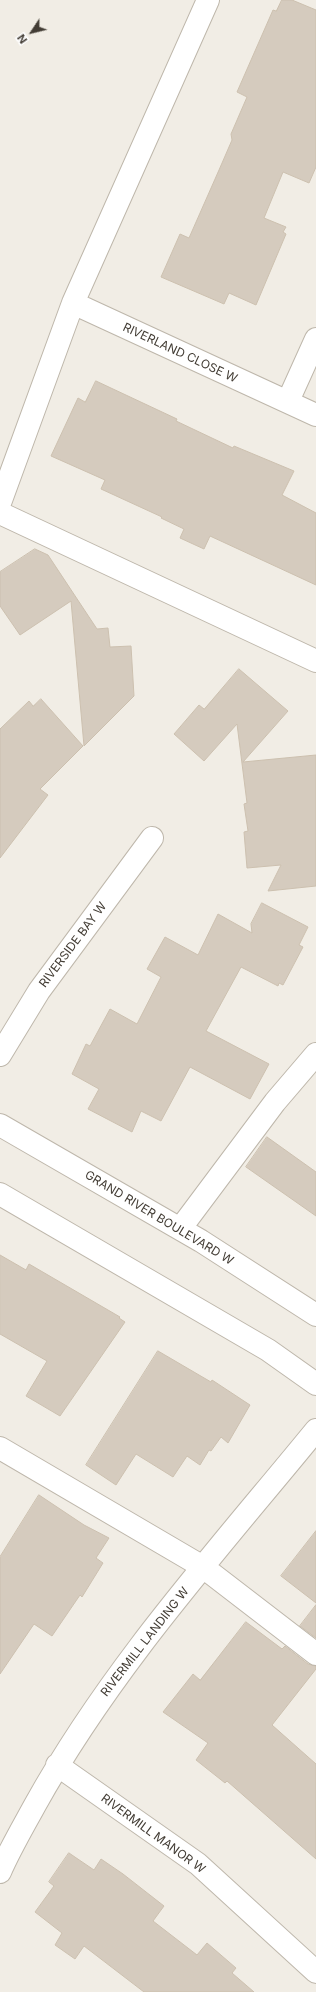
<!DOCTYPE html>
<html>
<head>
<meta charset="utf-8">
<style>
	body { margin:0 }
	#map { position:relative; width:316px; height:1992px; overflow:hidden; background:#f1ede5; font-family:Inter,sans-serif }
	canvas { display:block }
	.north { position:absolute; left:12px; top:12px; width:40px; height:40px; -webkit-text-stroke:3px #fff; paint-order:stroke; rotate:235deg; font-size:11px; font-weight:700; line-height:16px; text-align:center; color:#433d35 }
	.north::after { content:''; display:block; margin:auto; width:14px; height:18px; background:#433d35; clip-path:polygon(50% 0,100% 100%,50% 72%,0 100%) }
</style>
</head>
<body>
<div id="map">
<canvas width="316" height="1992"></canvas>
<div class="north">N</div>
</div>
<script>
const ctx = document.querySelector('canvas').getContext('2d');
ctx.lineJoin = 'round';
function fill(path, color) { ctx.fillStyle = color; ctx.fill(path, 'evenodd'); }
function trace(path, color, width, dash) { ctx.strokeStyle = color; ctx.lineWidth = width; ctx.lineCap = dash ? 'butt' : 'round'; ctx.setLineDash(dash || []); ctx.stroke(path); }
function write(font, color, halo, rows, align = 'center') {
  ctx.font = font + ' Inter,sans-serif'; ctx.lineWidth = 4; ctx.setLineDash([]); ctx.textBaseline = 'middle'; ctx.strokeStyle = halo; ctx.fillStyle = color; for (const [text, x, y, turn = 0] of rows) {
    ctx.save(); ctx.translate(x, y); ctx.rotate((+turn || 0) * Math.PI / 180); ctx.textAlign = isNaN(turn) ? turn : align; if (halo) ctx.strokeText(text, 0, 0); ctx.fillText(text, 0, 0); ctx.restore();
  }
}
const building = new Path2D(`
	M282,0H292L316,10V167L309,183L283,172L264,218L286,227L283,232L286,234L256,305L229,293L224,304L161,277L180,234L189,238L219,170L232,140L231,134L247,97L237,92L273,10L276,11Z
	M96,381L177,419L176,421L233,448L234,446L294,471L282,495L316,513V585L210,536L204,549L180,538L184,529L161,518L162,517L101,489L105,480L51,456L78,398L85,402Z
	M35,549L48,555L97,629L108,628L110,647L131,646L134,696L84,746L71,601L20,635L0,606V572Z
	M239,669L288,711L243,762L316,755V886L268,891L281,865L247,868L244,832L248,831L244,804L247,803L237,724L204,761L174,734L199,705L204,709Z
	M41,699L83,746L40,789L48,795L0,858V729L29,701L33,706Z
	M262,903L308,927L299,945L303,947L283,985L279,983L278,986L241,967L206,1031L269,1064L250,1099L190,1067L161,1121L141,1111L132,1132L88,1109L99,1089L72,1074L86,1044L90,1046L110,1009L137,1024L161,977L147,969L165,937L198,955L218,914L252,933L251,924Z
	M267,1137L316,1172V1216L246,1167Z
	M0,1255L26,1270L29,1264L120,1317L119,1318L125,1322L60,1416L26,1396L47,1361L0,1334Z
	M158,1351L211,1382L212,1380L250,1405L228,1443L221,1437L211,1451L209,1450L200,1465L187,1456L173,1477L136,1454L116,1485L86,1465Z
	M39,1495L84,1525L109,1538L96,1558L103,1563L82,1597L80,1595L52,1636L34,1624L0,1674V1557Z
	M316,1531V1603L281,1576Z
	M316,1605V1638L300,1626Z
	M246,1622L282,1649L285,1646L308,1664L316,1666V1669L272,1725L316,1764V1859L227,1781L225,1783L196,1760L208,1743L163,1712L193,1674L200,1680Z
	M69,1853L94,1870L101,1859L123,1874L164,1906L153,1921L197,1955L207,1943L236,1968L232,1973L254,1992H144L84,1946L75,1959L55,1945L62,1933L35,1912L54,1886L49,1882Z`);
fill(building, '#d5cbbe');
trace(building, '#ccc0af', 1);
const minor = new Path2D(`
	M73,303L316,415
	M288,401L316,339
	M0,503L73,303L208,0
	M0,513L316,661
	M0,1055L39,991L152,838
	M0,1125L201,1241L316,1315
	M0,1194L268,1350L316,1384
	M180,1229L275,1102L316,1054
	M0,1448L203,1567L316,1654
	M57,1765L198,1864L316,1972
	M0,1872C10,1849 23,1827 35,1805C111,1668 217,1551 316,1430`);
trace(minor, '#beb7ab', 24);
trace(minor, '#fff', 22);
write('12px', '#433d35', '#fff', [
	["RIVERLAND CLOSE W",180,353,25],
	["RIVERSIDE BAY W",73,945,-53],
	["GRAND RIVER BOULEVARD W",159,1218,31],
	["RIVERMILL LANDING W",145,1642,-52],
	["RIVERMILL MANOR W",153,1834,36]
]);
</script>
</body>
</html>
